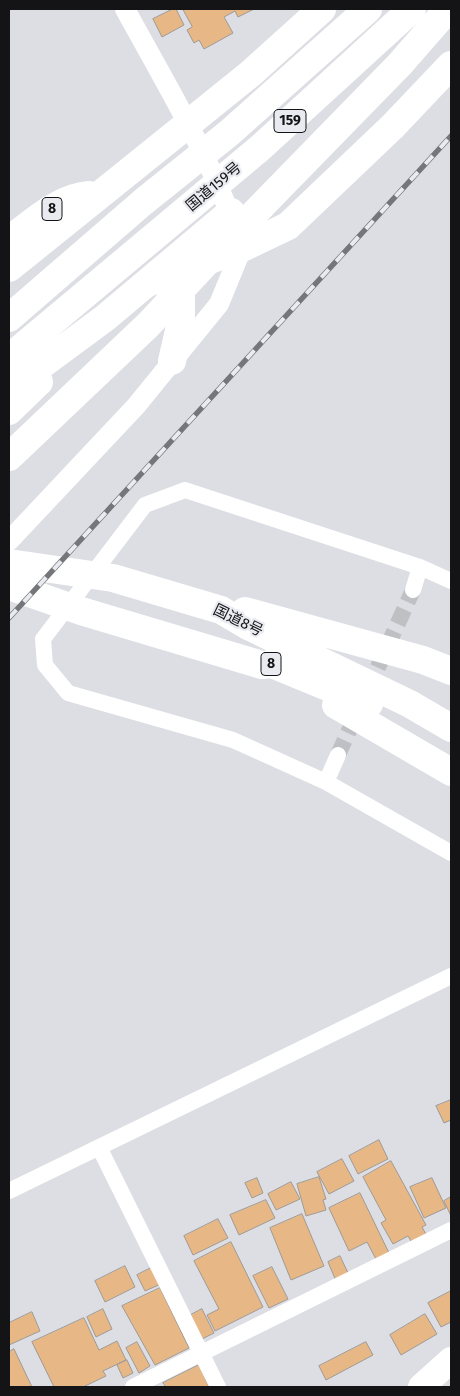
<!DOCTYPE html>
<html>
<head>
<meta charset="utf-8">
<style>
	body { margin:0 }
	#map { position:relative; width:460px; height:1396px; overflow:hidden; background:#dcdee3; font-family:"Fira Sans",sans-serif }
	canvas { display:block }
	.frame { position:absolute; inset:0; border:10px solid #141416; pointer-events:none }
</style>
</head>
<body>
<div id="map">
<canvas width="460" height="1396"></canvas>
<div class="frame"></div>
</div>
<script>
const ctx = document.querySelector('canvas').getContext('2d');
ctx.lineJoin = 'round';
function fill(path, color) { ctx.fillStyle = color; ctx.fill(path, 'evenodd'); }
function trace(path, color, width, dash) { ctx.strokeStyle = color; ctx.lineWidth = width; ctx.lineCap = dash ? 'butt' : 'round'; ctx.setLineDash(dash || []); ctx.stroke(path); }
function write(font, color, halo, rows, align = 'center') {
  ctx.font = font + ' "Fira Sans","Noto Sans JP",sans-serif'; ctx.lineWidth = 4.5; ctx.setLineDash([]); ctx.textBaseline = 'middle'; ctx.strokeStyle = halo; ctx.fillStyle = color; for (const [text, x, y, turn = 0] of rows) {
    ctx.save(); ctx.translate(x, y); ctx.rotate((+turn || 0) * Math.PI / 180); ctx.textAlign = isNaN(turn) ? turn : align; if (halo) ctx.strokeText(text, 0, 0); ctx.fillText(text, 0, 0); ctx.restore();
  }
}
const building = new Path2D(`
	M173,9H176L184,25L162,37L153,19Z
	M183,9H254L238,17L235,11L224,17L233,33L204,49L199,40L194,43L187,30L192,27Z
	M451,1100V1120L444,1123L436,1106Z
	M379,1140L388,1159L358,1174L349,1156Z
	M342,1159L354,1181L329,1194L317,1172Z
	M391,1161L426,1225L422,1227L428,1238L414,1246L408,1236L393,1244L381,1223L386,1220L363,1177Z
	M319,1177L326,1199L323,1200L326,1210L306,1216L297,1184Z
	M257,1178L263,1193L252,1198L245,1183Z
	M432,1178L446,1208L424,1218L410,1187Z
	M291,1182L300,1199L276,1210L268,1194Z
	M360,1193L390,1255L377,1261L367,1242L349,1251L329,1208Z
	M451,1197V1216L444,1201Z
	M266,1200L275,1218L239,1235L230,1215Z
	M302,1214L324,1266L291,1280L270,1228Z
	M218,1219L228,1238L193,1255L184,1236Z
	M231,1242L263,1307L215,1331L207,1315L219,1309L194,1261Z
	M340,1256L349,1275L336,1281L328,1262Z
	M125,1266L135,1287L105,1302L95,1281Z
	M153,1267L161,1284L145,1291L137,1275Z
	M272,1267L288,1299L269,1308L253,1276Z
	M160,1288L189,1348L155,1365L122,1306Z
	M451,1291V1322L441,1327L428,1303Z
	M103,1309L112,1329L96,1337L87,1317Z
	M202,1309L214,1333L198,1341L187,1317Z
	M32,1312L40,1331L9,1345V1323Z
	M425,1314L437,1334L401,1355L390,1335Z
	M84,1318L99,1350L117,1341L126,1360L103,1371L106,1376L83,1387H54L32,1342Z
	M137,1342L150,1366L139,1373L126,1348Z
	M366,1342L373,1355L326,1380L319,1366Z
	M14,1349L32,1387H9V1352Z
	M127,1360L133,1373L123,1378L117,1365Z
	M199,1365L209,1387H166L163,1383Z`);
fill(building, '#e7b885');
trace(building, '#9e9995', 1);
trace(new Path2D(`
	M338,755L413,590`), '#bec0c4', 16, [16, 8]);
trace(new Path2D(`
	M451,581L420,567L185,490L145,505L43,639L45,665L68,693L233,740L326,782L451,853
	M413,590L420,567
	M326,782L338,755
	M99,1147L218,1387
	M9,1191L451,976
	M133,1387L451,1230`), '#fff', 16);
trace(new Path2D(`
	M9,541L136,406L219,304L242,248C215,164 167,86 125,9`), '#fff', 20);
trace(new Path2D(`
	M421,1387L451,1360`), '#fff', 26);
trace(new Path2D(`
	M9,240C32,223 59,197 89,195
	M9,268L250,74L322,9
	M147,283L242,248L288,226L393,126L451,65
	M9,318L143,202L229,133L368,9
	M9,358L260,148L412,9
	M172,361L181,322V289L173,287
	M9,389L105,318L231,212
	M9,411L39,382
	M9,457L148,325L204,265L400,64L448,9
	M9,563L113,578L221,610L248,626L410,704L451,728
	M9,586L81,611L262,665L272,664L369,704
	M245,611L423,660L451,671
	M336,705L451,772`), '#fff', 28);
const rail = new Path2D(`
	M9,618L451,136`);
trace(rail, '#757679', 5.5);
trace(rail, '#eaebf1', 4, [11]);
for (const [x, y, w] of [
	[290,121,32],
	[52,209,20],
	[271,664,20]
]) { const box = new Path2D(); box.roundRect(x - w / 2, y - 11.5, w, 23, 4); ctx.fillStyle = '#eaebf1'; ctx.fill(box); trace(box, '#141416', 1); }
write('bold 14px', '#141416', null, [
	["159",290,121],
	["8",52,209],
	["8",271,664]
]);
write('15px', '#141416', '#eaebf1', [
	["国道159号",214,187,-40],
	["国道8号",238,621,26]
]);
</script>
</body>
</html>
